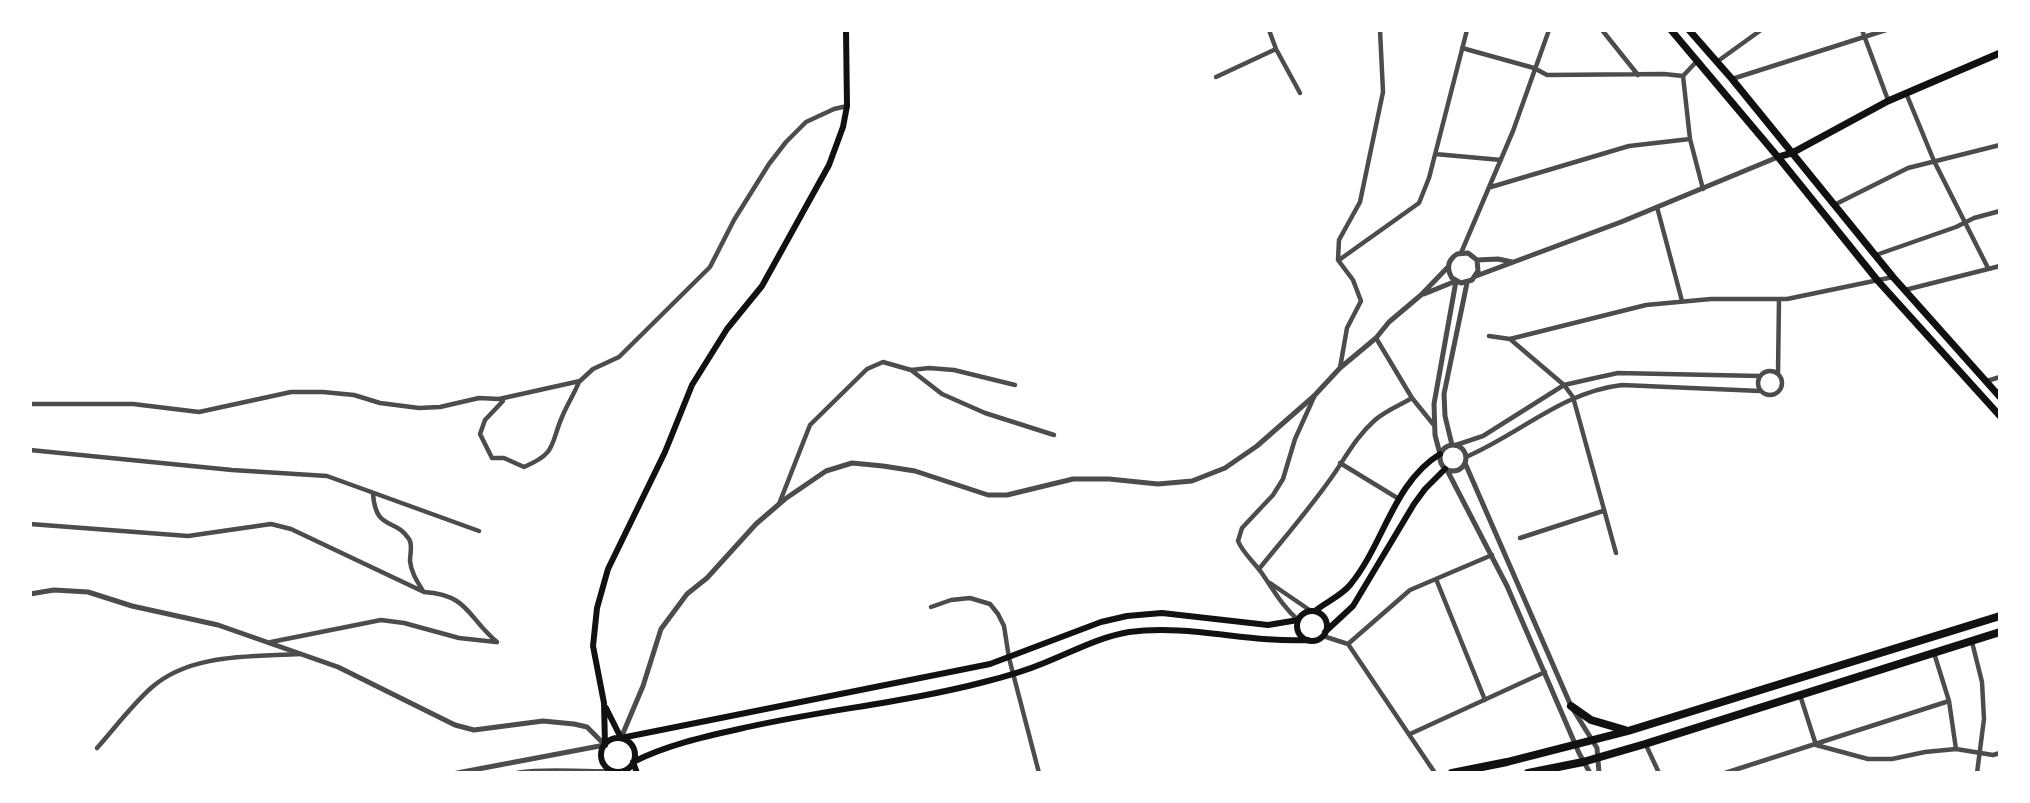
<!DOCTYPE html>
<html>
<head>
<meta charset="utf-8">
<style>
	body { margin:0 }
	#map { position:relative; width:2030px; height:803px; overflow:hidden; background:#fff; font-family:"Roboto Condensed",sans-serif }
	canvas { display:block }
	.frame { position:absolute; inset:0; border:32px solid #fff; pointer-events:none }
</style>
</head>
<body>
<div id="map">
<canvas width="2030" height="803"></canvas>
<div class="frame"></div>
</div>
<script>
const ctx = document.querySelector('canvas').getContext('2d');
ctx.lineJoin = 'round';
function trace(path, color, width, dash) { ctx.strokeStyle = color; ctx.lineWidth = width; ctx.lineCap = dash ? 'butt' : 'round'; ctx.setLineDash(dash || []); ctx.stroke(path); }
trace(new Path2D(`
	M1269,30L1276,49L1300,93
	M1602,30L1638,75
	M1862,30L1888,100
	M1462,48L1534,68L1547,75L1664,74L1683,76
	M1718,61L1761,30
	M1683,76L1690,139L1703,189
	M1683,76L1697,61
	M1216,77L1276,49
	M1732,79L1886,30
	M1906,93L1934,161L1988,268
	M1435,154L1501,160
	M1491,187L1629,146L1690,139
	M1834,205L1908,168L2000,145
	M1657,207L1682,301
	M1461,253L1513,131L1549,30
	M1876,255L1956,227L1974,218L2000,211
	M1339,260L1419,203L1429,178L1467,30
	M1905,290L2000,266
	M1489,336L1510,339L1646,305L1711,299H1787L1893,277
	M1376,338L1412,398L1433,424
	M1510,339L1564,385L1573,397L1616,553
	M1340,368L1347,328L1361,301L1353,280L1338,260L1339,240L1360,202L1383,92L1380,30
	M911,370L942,394L985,413L1054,435
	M1758 383a12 12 0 1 1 24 0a12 12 0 1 1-24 0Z
	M1778,373L1779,299
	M1987,381L2000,377
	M503,401L485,420L480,434L492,458H504L524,467C557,453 550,445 562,417C567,405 574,394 579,382
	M30,404H133L199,412L291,392H323L354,395L380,403L419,408L440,407L479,398L499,399L580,381L593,369L619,357L710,267L734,220L769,164L786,142L806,122L834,109L847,106
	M1456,445L1483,436L1564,385L1595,378L1618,373L1760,376
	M30,450L232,470L327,476L479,531
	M1466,457C1520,434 1562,392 1622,385L1760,391
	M1340,463L1399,499
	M373,494C376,532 395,517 409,539C413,545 410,553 410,561C411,572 417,581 423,591
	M779,504L810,425L867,369L883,362L911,370L929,368L954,370L1015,385
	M30,524L188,536L271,524L291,529L424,592C469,595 467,617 497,642
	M1520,538L1603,511
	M1259,569C1285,537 1313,505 1336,471C1348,453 1358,435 1375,420C1385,411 1400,405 1412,398
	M1436,579L1485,700
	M1270,583L1311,611
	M931,607L951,600L970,598L990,604L998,614L1004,626L1009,658L1039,773
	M1298,620C1282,606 1273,589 1261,572C1253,561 1243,553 1238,541L1242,528L1273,495L1283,479L1295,439L1314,397
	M1323,636L1348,644L1435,773
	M271,642L381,620L404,623L459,638L496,642
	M1972,642L1982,682L1984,719L1977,773
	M1348,644L1410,590L1492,555
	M1934,653L1949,701
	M1800,695L1816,745L1868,759H1892L1925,752L1956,749
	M1410,734L1545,672
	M1646,745L1659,773
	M97,748C114,729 131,706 151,688C190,653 251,657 300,654
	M1725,773L1949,701L1956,749L1993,755L2000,753`), '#4c4c4c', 4.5);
trace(new Path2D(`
	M1477,260L1478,271L1472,280L1461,283L1452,278C1446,268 1448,260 1457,254L1468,253L1477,260L1498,259L1512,262
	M1476,276L1621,222L1778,157
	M1424,294L1456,281
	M1440 458a13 13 0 1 1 26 0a13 13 0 1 1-26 0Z
	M1452,445L1445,416L1444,394L1467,283
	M1440,454L1435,435L1434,404L1456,281
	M1465,463L1571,706L1597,748L1599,773
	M1447,470L1507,586L1579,753L1590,773
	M30,594L54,590L88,592L132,606L218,625L338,667L455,725L474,730L543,721L574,724L587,727L605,745L457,773
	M621,738L643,686L661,629L687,594L707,578L756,524L785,499L826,471L852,463L883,466L915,471L988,495H1007L1073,479H1109L1158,484L1192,481L1225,468L1257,446L1314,396L1340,368L1376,338L1389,322L1421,295L1448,267
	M518,773C549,768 581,773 613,771`), '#4c4c4c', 5);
trace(new Path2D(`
	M1315,611C1326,602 1341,596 1350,585C1384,544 1393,483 1440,454
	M1297 626a15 15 0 1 1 30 0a15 15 0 1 1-30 0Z
	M1325,632L1353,606L1414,504L1425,489L1445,469
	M606,708L621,738L990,664L1101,622L1127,616L1162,613L1268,625L1298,620
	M601 755a17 17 0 1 1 34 0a17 17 0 1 1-34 0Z
	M605,745L604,703L593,646L597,608L608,569L665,452L692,385L727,329L762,286L829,165L843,127L847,106L846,30
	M637,773L633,762C667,745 703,737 739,729C820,710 904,703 984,682C1004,677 1025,671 1044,663C1072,652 1099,637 1129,632C1189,624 1248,643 1308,640`), '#111', 6);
trace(new Path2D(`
	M1671,30L1778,157L1878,281L2000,416
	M1689,30L1732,79L1893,277L2000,397
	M1778,157L1792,153L1888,101L2000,53`), '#111', 7);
trace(new Path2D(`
	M1571,706L1591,720L1625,730
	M1452,773L1507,762L1628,731L2000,616
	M1528,773L1583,762L1645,744L2000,632`), '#111', 8);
</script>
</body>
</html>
